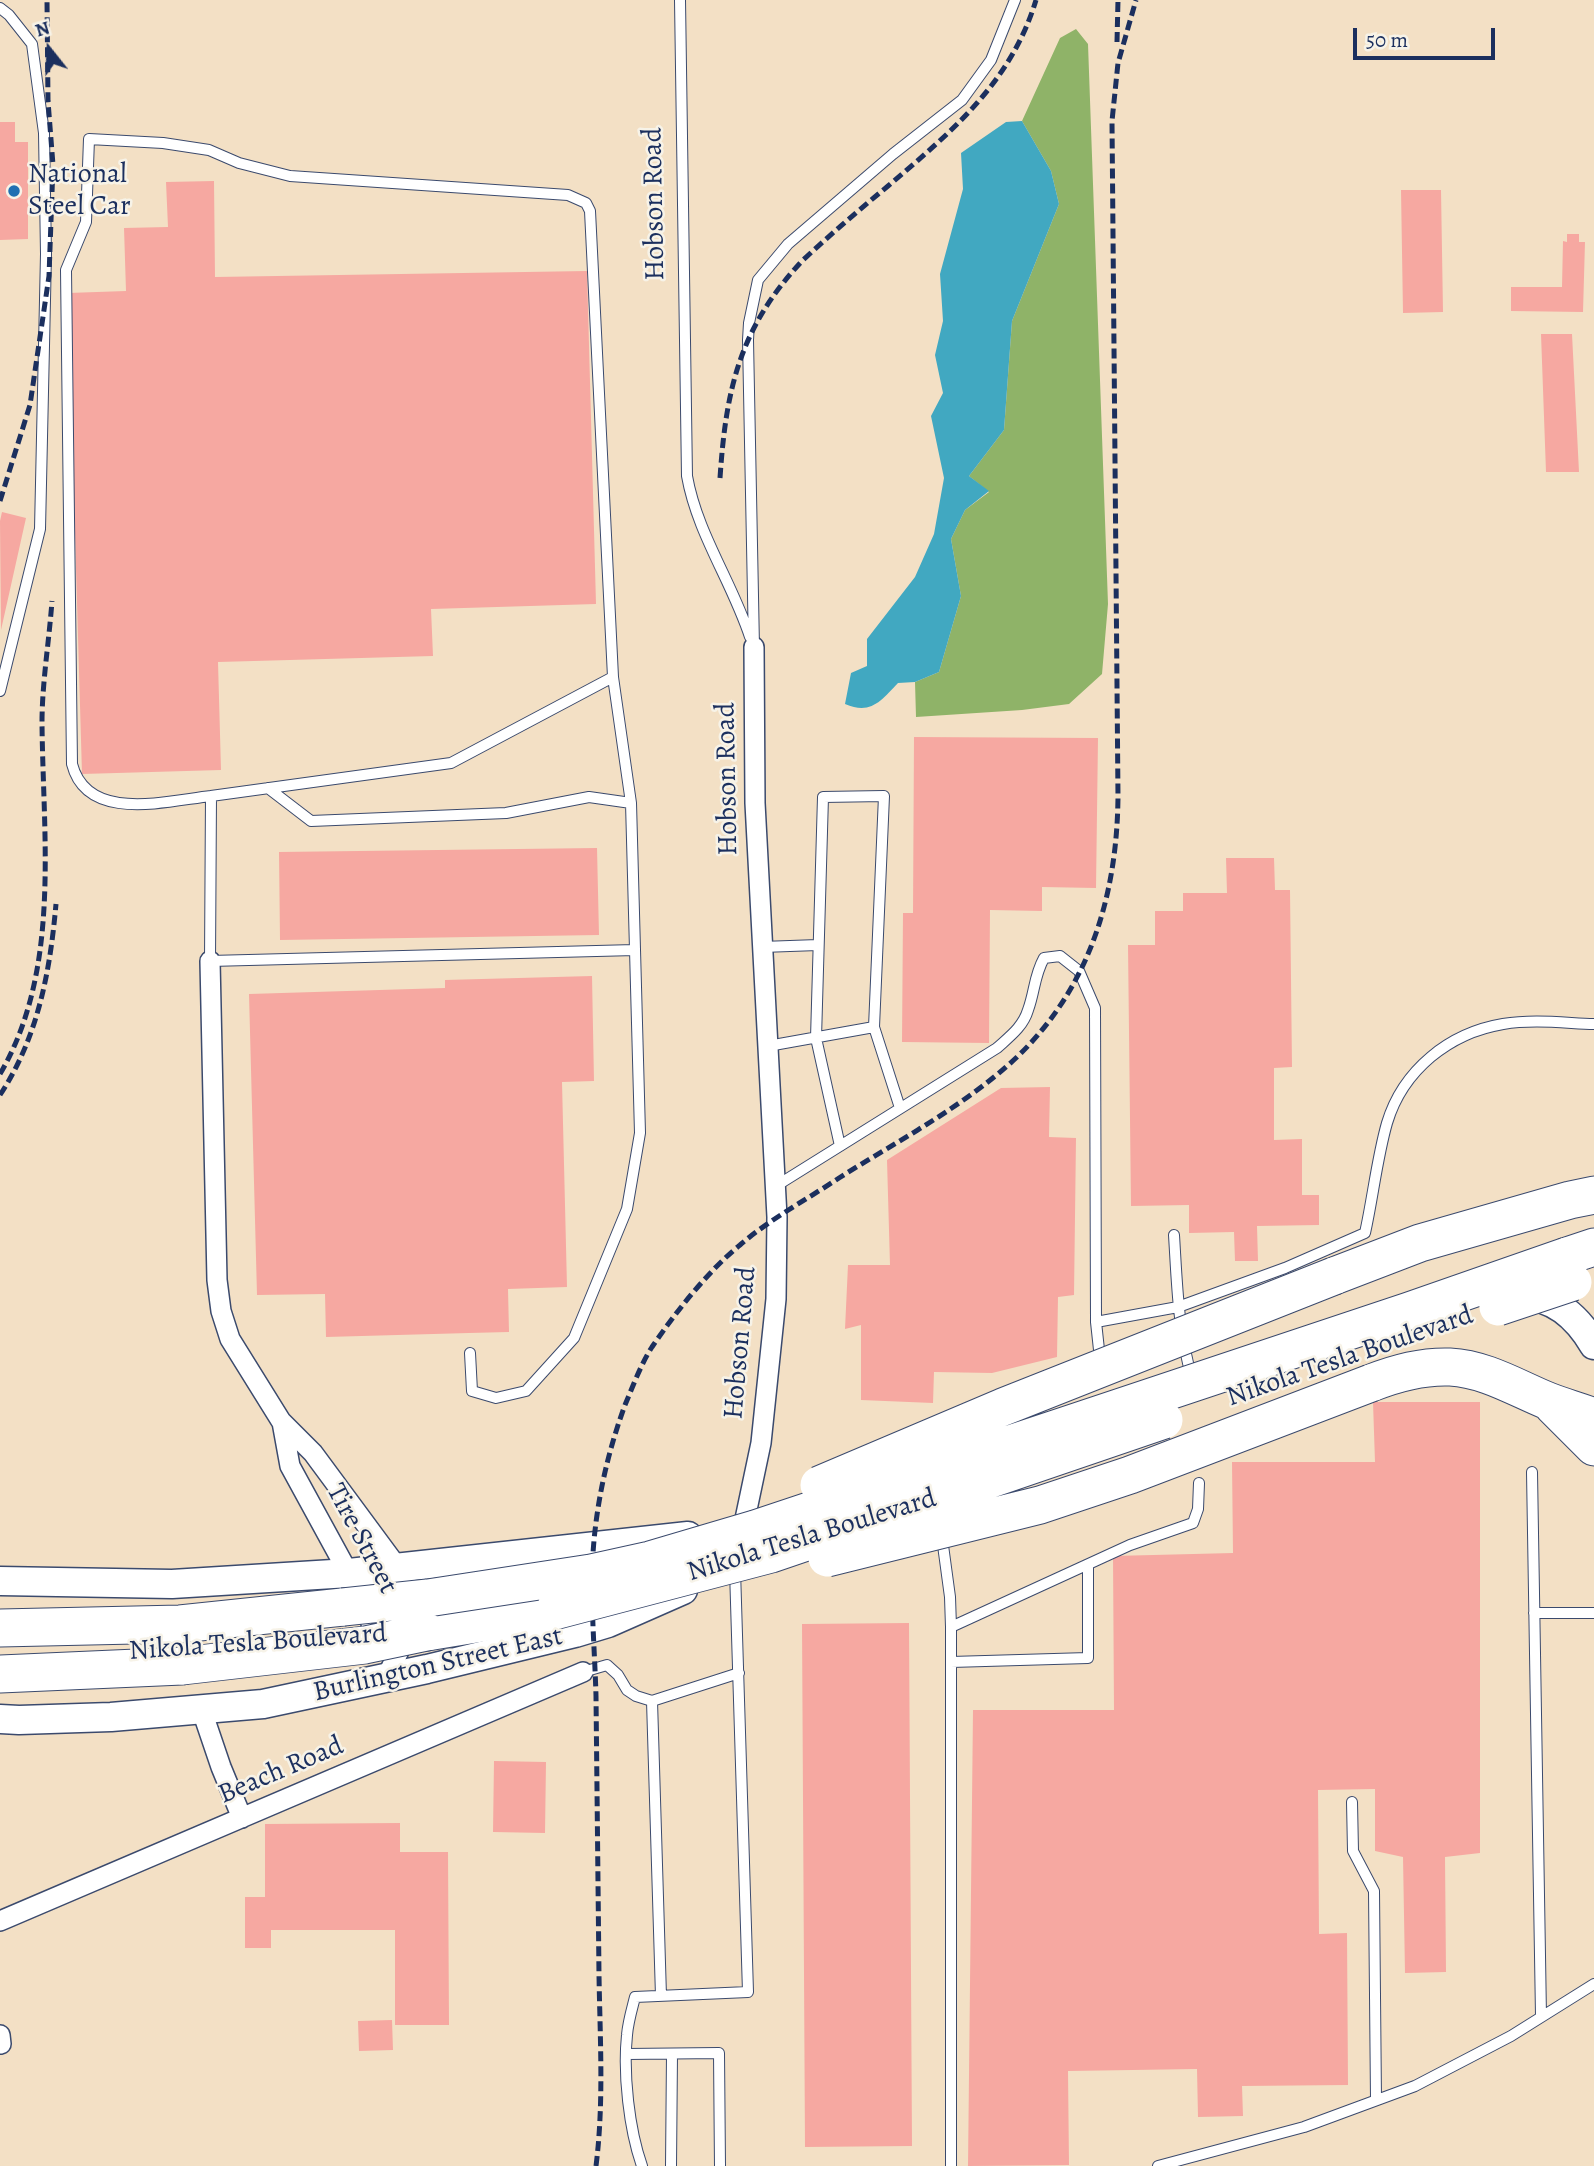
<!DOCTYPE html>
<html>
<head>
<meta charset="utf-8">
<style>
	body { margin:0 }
	#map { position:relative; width:1594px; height:2166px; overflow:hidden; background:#f3e0c5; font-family:Alegreya,serif }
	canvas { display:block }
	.north { position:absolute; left:14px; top:14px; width:70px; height:70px; -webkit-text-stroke:5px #f7f3e8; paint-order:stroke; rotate:342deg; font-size:19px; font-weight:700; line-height:28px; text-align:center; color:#1b2f5e }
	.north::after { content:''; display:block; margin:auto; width:24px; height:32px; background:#1b2f5e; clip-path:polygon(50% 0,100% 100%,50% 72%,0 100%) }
	.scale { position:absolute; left:1353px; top:28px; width:142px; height:32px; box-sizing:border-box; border:4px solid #1b2f5e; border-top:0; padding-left:9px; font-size:21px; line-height:24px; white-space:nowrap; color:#1b2f5e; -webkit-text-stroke:5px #f7f3e8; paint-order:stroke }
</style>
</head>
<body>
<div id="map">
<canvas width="1594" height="2166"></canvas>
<div class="north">N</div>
<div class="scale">50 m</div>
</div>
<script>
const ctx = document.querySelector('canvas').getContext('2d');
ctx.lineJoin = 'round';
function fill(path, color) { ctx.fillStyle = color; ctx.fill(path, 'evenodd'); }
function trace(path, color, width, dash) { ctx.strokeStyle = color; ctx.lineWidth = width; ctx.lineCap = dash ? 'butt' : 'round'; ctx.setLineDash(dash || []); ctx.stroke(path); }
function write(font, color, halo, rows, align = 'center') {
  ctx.font = font + ' Alegreya,serif'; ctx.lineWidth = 5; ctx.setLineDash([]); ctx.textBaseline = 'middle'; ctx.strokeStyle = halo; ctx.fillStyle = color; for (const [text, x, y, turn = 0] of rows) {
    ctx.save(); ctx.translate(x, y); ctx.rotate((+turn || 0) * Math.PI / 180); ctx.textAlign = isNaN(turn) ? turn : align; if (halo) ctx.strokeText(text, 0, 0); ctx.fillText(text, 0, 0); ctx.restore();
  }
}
fill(new Path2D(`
	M1076,29L1088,44L1108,604L1102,674L1069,704L1022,710L916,717L915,682L939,672L961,596L951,539L965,510L989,492L969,476L1004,430L1012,321L1059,204L1051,171L1022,121L1060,38Z`), '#8fb368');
fill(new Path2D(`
	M1022,121L1051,171L1059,204L1012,321L1004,430L969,476L989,491L965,510L951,539L961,596L939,672L915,682L898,683C881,701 871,715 845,704L851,673L867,666V639L915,577L934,534L944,478L931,416L943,393L935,355L943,321L940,274L963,189L961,153L1006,122Z`), '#41a8c1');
fill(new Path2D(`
	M0,122H15V142H28V239L0,240Z
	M214,181L215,277L587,271L596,604L431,609L433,656L218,662L221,770L82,774L68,293L126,291L124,228L168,227L166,182Z
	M1401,190H1441L1443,312L1403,313Z
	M1567,234H1579V242H1585L1583,312L1511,311V287H1562L1563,241L1567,242Z
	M1541,334H1572L1579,472H1546Z
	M2,512L26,518L1,630L0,521Z
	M914,737L1098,738L1096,888L1042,887V911L990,910L989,1043L902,1042L903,913H913Z
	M597,848L599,935L280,940L279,852Z
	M1226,858H1274L1275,890H1290L1292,1067L1274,1068V1140L1302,1139V1195H1319V1225L1257,1226L1258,1261H1235L1234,1232L1189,1233V1205L1131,1206L1128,945H1155V911H1183V893H1227Z
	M592,976L594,1081L562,1082L567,1287L508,1289L509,1332L469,1333L326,1337L325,1294L257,1295L249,994L445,988V980Z
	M1050,1087L1049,1137L1076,1138L1074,1295L1058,1297L1057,1357L992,1373L934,1372L933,1403L861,1400V1325L845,1329L848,1265H890L887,1160L1001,1088Z
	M1373,1402H1480V1853L1445,1857L1446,1972L1405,1973L1403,1857L1375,1851V1789L1318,1790L1319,1934L1347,1933L1348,2085L1242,2086L1243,2116L1198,2117L1197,2069L1068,2071L1069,2165L968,2166L973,1710H1114L1113,1556L1233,1553L1232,1462H1375Z
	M909,1623L912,2146L805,2147L802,1624Z
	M494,1761L546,1762L545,1833L493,1832Z
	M400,1823V1852H448L449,2025H395V1930H271V1948H245V1897H265V1824Z
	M392,2020L393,2050L359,2051L358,2021Z`), '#f6a8a1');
const service = new Path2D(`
	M680,0L687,476C697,533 732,582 750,637
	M0,8L9,15L32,44L44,133L46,254L40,529L0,691
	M754,647L748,340L749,323L758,280L788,244L893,154L962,100L991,60L1015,0
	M613,677L631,803
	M268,788L311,821L506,813L589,797L631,803L640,1133L627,1209L574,1338L526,1391L496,1398L472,1391L470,1353
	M211,796C166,801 87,823 72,764L66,270L86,222L89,139L163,143L209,150L239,163L290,176L568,195L586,203L590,211L613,677L451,763L211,796L210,961L635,950
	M762,947L818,945
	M768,1046L874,1027
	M840,1146L816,1038L823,797L884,796L874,1027L900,1108
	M776,1186L997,1048C1009,1037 1023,1027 1028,1010C1035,991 1034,976 1044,958L1060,956L1079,971L1095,1008L1096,1322L1178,1307L1285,1268L1365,1233C1373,1197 1377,1158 1387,1123C1403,1070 1449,1033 1503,1024C1533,1019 1564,1023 1594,1024
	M1174,1235C1177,1283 1178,1331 1192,1378
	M1096,1322L1100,1359
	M1532,1472L1541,2016
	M942,1538L950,1597L951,1627V2166
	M1534,1613H1594
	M951,1627L1130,1545L1193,1523L1198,1509L1199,1483
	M951,1662L1088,1658V1565
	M583,1672L607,1665L618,1675L627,1690L636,1696L652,1701L739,1673
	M652,1701L661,1996
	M1352,1802L1353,1851L1374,1891L1376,2100
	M627,2054L719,2053L720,2166
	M642,2166C629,2129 623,2074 627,2035C628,2022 632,2009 635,1997L748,1992L735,1570
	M671,2166L672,2054
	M1158,2166L1304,2127L1415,2086L1511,2036L1594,1984`);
const minor = new Path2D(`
	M210,961L217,1280L221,1311L230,1339L281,1421L313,1453L398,1568L404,1593V1624L399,1651L386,1678
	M282,1422L290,1466L361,1596L381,1650
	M741,1538L761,1443L776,1299L777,1217L755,803L754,647
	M202,1711L221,1767L242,1818
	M0,1921L583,1672
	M0,2035L1,2044`);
const secondary = new Path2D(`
	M1522,1296C1554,1296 1578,1318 1594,1345
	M0,1581L172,1584L349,1573L688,1536
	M0,1719L19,1720L111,1717L263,1704L427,1669L575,1633L608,1623L683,1590`);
const motorway = new Path2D(`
	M1567,1256L1594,1247
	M1334,1276L1420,1243L1570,1200L1594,1195
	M1371,1383C1396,1373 1423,1366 1450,1367C1486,1369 1516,1388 1548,1401C1563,1407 1579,1411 1594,1417
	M1553,1406L1594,1447
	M0,1628L180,1624L343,1607
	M427,1632L554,1611
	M0,1674L182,1666`);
trace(service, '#3b4a6d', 12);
trace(minor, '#3b4a6d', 22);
trace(secondary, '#3b4a6d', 31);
trace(motorway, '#3b4a6d', 39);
trace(service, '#fff', 10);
trace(minor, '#fff', 19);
trace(secondary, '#fff', 28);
trace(motorway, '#fff', 37);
trace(new Path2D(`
	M1117,42L1118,0
	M720,478C726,388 740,327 803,260C831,234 859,210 888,186C951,132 1011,83 1036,0
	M0,501L30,405L49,276L53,165L48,101L47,0
	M0,1074C61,970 43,839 42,723C42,683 49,642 52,601
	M0,1095C38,1037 50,972 56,904
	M596,2166C604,2103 600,2039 599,1975C598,1882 597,1789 596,1696C595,1659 592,1621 592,1584C592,1523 604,1462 625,1405C633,1386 641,1364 652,1347C675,1313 708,1271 740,1245C770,1219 806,1200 839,1178C899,1140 965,1106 1017,1057C1090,987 1117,895 1118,797L1112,121L1118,63L1136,0`), '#1b2f5e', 5, [10, 5]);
const motorwayBridge = new Path2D(`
	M1498,1307L1573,1282
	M819,1485L1003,1407L1334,1276
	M827,1558L1040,1505L1130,1475L1371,1383
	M343,1607L428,1598L591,1573L650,1560L755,1529L1409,1311L1567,1256
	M554,1611L771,1554L1164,1420
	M182,1666L365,1645L427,1632`);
trace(motorwayBridge, '#3b4a6d', 39, []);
trace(motorwayBridge, '#fff', 37);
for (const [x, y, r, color] of [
	[14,191,7,"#1f6fb2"]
]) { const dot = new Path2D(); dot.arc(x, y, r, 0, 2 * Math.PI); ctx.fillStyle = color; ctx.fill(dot); trace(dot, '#f7f3e8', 2.5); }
write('28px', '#1b2f5e', '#f7f3e8', [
	["National",28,175],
	["Steel Car",28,207]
], 'left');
write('28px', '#1b2f5e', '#f7f3e8', [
	["Hobson Road",655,204,-91],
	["Hobson Road",728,779,-91],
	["Hobson Road",741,1343,-85],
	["Nikola Tesla Boulevard",1350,1357,-19],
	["Nikola Tesla Boulevard",812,1536,-17],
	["Tire Street",361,1539,62],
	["Nikola Tesla Boulevard",258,1643,-4],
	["Burlington Street East",438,1665,-13],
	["Beach Road",281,1771,-23]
]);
</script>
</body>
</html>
